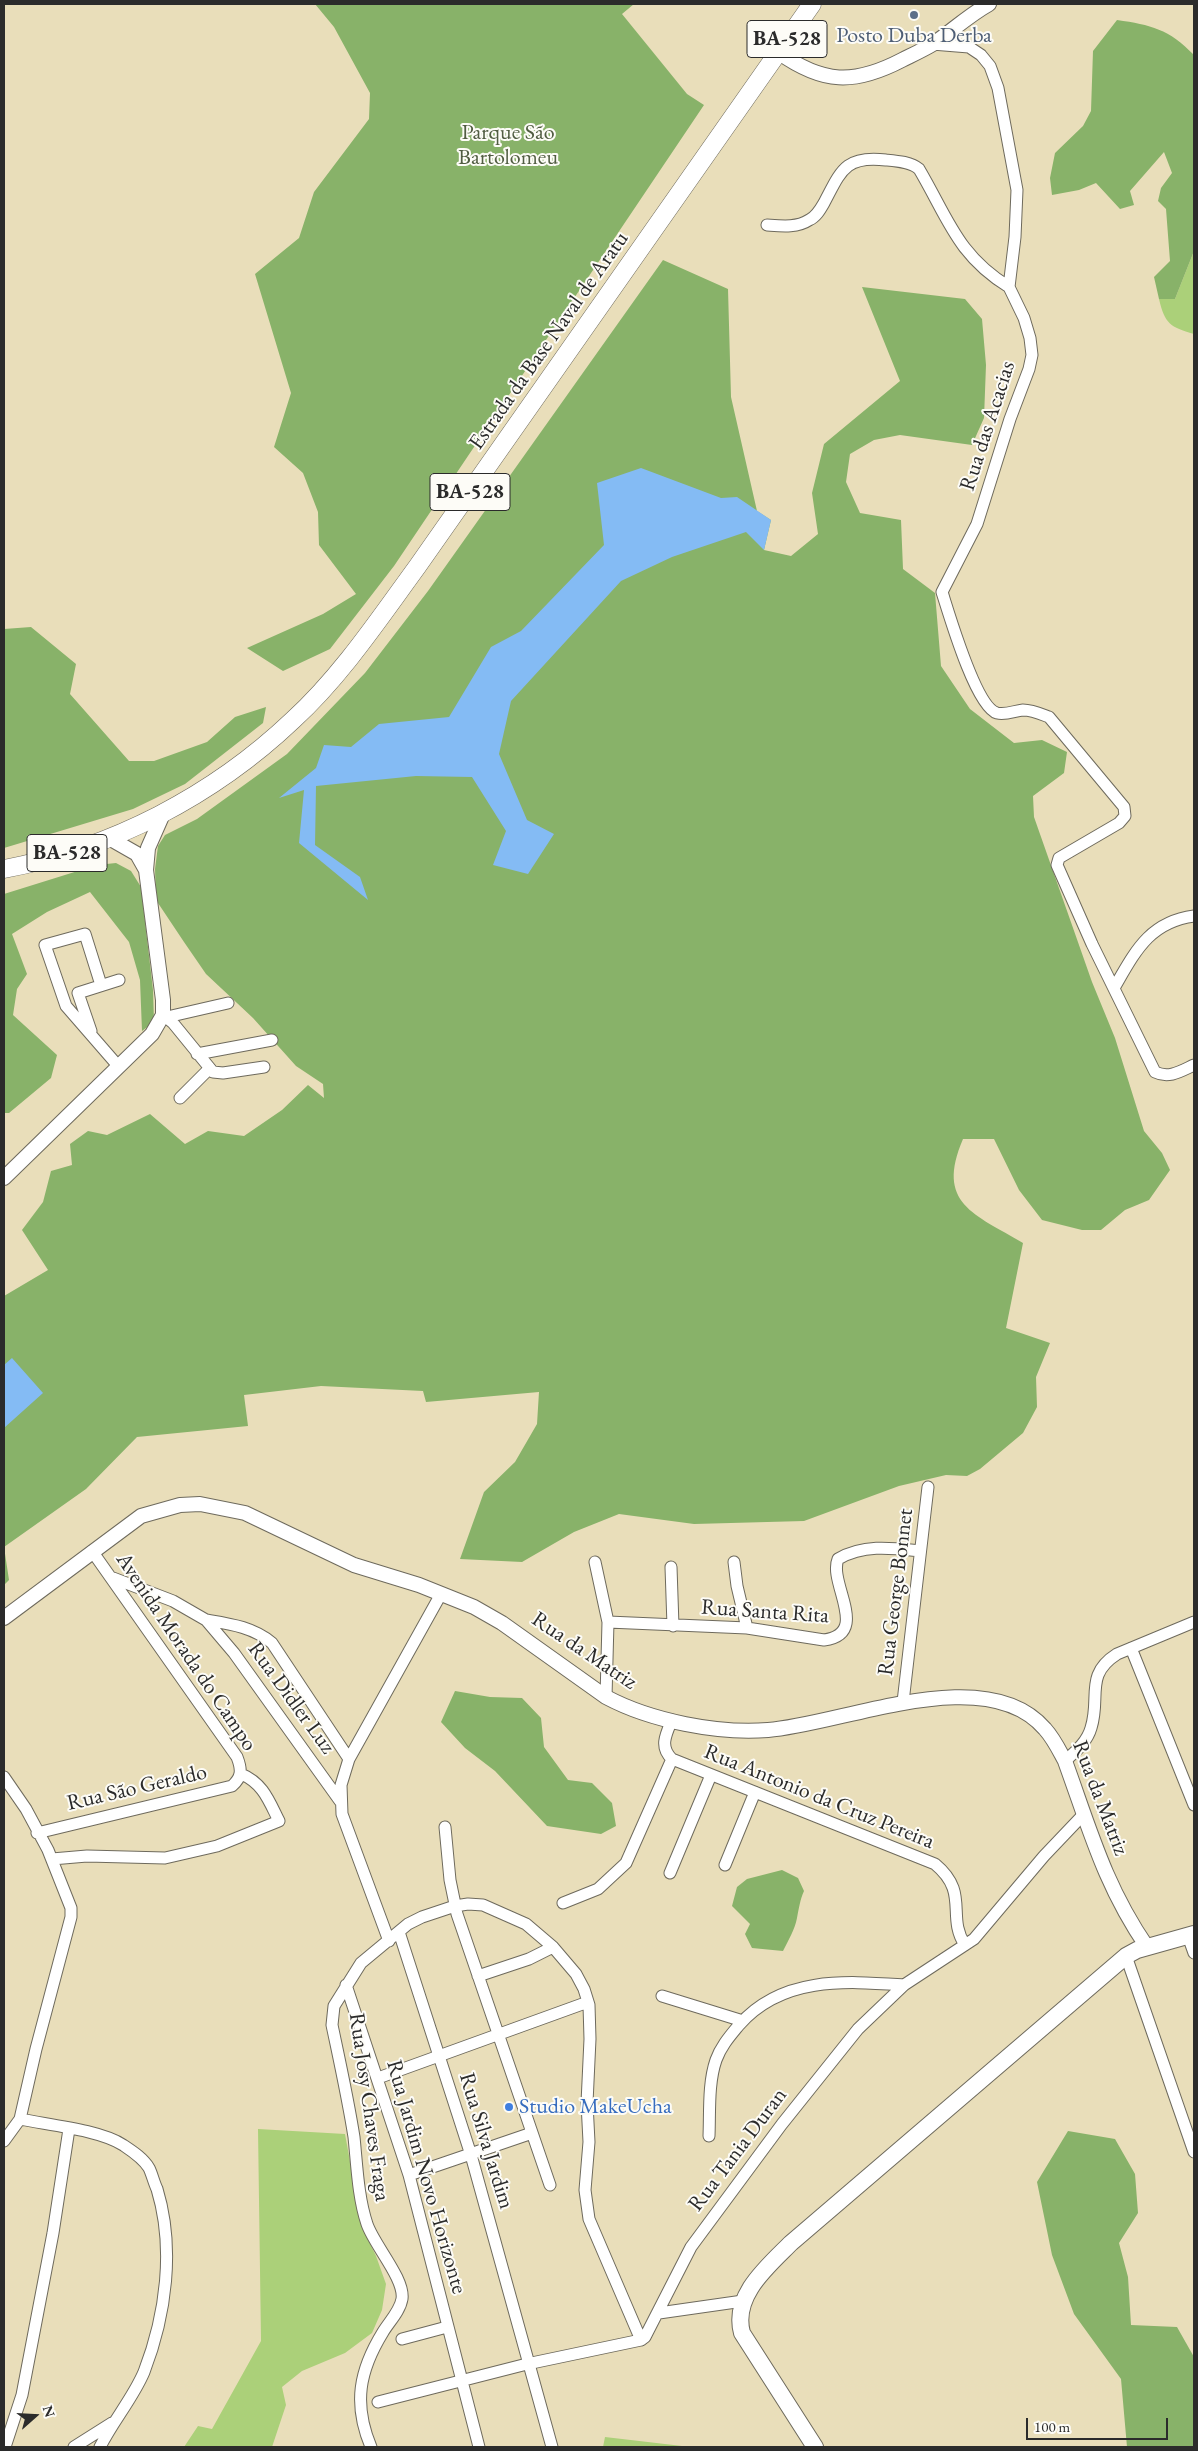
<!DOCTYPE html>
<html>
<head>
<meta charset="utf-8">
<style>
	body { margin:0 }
	#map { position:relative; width:1198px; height:2451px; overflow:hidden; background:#e9deba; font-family:"EB Garamond",serif }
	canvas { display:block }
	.frame { position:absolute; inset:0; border:5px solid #2b2b2b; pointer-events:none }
	.north { position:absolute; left:10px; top:2391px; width:50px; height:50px; -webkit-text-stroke:4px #fdfcf7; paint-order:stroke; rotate:71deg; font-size:14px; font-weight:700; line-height:20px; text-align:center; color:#2b2b2b }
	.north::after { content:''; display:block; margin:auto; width:18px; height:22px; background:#2b2b2b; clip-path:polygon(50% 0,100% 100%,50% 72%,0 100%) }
	.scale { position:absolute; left:1026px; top:2418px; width:142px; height:22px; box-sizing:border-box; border:2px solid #2b2b2b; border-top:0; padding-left:6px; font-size:15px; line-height:18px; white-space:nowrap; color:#2b2b2b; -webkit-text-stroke:4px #fdfcf7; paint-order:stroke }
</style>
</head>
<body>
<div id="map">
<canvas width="1198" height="2451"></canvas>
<div class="frame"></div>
<div class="north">N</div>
<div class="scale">100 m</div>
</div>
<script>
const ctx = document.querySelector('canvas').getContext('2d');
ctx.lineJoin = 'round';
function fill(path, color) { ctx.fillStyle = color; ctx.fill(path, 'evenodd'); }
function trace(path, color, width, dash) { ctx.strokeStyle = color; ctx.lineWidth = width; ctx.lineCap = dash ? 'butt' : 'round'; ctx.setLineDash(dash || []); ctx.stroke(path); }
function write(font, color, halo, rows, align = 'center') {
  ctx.font = font + ' "EB Garamond",serif'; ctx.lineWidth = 4; ctx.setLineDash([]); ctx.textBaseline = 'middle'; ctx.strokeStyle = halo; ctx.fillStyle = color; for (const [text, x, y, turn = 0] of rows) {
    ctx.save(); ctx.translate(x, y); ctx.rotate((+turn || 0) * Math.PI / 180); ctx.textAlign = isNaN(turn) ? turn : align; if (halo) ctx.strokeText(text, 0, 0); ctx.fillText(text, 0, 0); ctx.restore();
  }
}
fill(new Path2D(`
	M1194,251V334C1170,327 1165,324 1159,299H1175Z
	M258,2129L345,2134L362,2227L376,2256L386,2284L382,2310L372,2333L345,2353L302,2371L282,2387L286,2405L272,2447H184L198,2426L212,2429L261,2341Z
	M605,2437L682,2446L683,2447H603Z`), '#abd079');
fill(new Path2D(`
	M315,4H634L622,14L687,94L704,105L394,566L330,649L283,671L247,648L323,614L356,594L319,545L318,512L303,473L274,447L291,393L255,274L299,238L314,192L369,119L370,93L334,27Z
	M1117,20C1151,25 1169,29 1194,55V251L1175,299H1159L1154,277L1170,261L1166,209L1158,201L1161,188L1172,173L1164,152L1130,191L1134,205L1120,209L1096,183L1079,190L1052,195L1050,178L1055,153L1083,126L1091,111L1093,51Z
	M663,260L728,289L731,397L757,511L771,520L764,550L791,556L818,534L812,493L824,444L900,381L862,287L965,299L982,319L986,365L984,418L972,445L900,435L874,440L850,454L846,482L860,513L901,520L903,569L935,593L941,666L970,709L1014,743L1042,740L1067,752L1064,773L1033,796L1034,817L1092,982L1115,1038L1144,1131L1162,1153L1170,1170L1149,1200L1125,1210L1101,1230H1082L1042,1220L1019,1190L994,1139H963C935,1204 975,1214 1023,1243L1006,1328L1050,1343L1036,1377L1037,1407L1023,1433L980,1469L967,1476L946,1475L899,1486L804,1521L694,1524L619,1514L574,1532L522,1562L460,1559L484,1492L515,1462L537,1424L539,1392L426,1402L423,1391L321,1386L244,1395L248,1426L137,1437L86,1489L4,1547L9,1580L4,1585V1296L48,1270L22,1230L43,1202L51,1171L72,1165L70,1144L88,1131L107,1135L150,1114L185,1144L208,1131L244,1136L282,1110L308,1085L324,1098L323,1084L296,1066L253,1018L206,974L184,942L156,900L155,869L158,846L165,835L197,819L287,754L365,673L428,591Z
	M31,627L76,664L70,694L129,761H154L207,742L235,717L266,707L263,723L185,784L133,809L4,848V629Z
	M116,863L131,871L141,887L153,990L154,1022L142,1031L140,980L129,942L90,892L47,912L12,934L27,974L17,989L13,1015L57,1055L51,1078L9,1113H4V894L97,865Z
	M455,1691L490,1697L522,1698L541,1718L544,1747L568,1780L592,1783L612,1803L616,1826L601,1834L547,1826L495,1771L465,1748L441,1722Z
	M782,1870L798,1878L804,1891C800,1900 799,1908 797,1918C795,1929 788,1941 783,1951L752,1948L745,1934L750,1924L732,1906L737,1887L747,1879Z
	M1068,2131L1115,2139L1135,2174L1138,2213L1119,2243L1128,2277L1131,2325L1177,2327L1194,2357V2447H1127L1121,2379L1074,2314L1052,2255L1037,2182Z`), '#88b269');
fill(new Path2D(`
	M641,468L721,498L737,497L771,520L764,550L746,532L672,557L621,581L511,701L499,754L527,820L554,834L528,874L493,865L506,831L472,777L416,776L316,786L315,845L360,877L368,900L299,843L304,790L279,798L316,768L324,745L351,747L379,724L449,717L491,647L521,631L604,545L597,483Z
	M12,1358L43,1393L4,1428V1365Z`), '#84bbf4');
const minor = new Path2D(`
	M932,44L969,47L981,55L990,66L998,88L1017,190L1015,237L1009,287L1024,318L1030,338L1032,355L1029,369L1010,419L977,524L942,592C949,614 976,707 997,713C1006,715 1014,711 1023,710C1032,710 1041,714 1049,717L1124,807L1125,816L1119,823L1059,858L1057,865L1092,944L1155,1072C1169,1079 1181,1071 1194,1065
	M767,225C781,226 797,228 809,220C816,217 820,210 824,203C841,171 845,155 886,160C897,161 911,162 919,169C948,218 957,255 1009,287
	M101,985L85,934L45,945L66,1006L119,1067
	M1114,988C1135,952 1149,922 1194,916
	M163,1015L173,1023L213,1072L223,1073L264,1067
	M167,1017L228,1003
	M91,1031L78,993L119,980
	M197,1054L272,1040
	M180,1098L209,1069
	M595,1562L608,1622L606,1697
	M734,1562L737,1586L747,1628
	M671,1567L673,1626
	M113,1578L173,1601L206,1620L234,1653L340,1801
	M206,1620C230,1624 253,1627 272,1643L349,1759
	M608,1622L747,1628L824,1640C871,1634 828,1583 838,1559C864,1544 892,1548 920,1551
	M1131,1648L1194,1805
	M903,1702L928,1487
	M672,1720C666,1734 659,1747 672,1759L935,1864C970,1893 946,1916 965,1945
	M1065,1761C1076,1751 1087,1742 1091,1728C1101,1697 1084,1675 1117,1654L1194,1622
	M4,1777L26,1809L48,1850L71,1908V1917L36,2049L20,2119C49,2125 100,2130 123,2145C132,2151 143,2158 149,2168C152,2174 154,2183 157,2189C175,2248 166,2315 144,2372C133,2398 113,2421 100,2447
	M445,1827L450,1880L457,1914L550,2185
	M37,1833L232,1786C242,1777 242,1770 237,1757L92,1551
	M52,1859L87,1856L165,1858L217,1846L279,1821C269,1801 263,1783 241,1774
	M725,1865L755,1792
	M670,1873L711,1775
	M563,1903L598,1889L626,1863L672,1759
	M399,1932L471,2155L552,2447
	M1188,1936L1194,1953
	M389,1941L342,1814L341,1785L349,1759L441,1594
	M1126,1956L1194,2152
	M478,1976L529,1959L553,1947
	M346,1985L409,2175L479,2447
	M662,1996L743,2021
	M378,2078L588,2002
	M709,2136C710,2112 708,2083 716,2060C721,2046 730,2036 739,2025C782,1976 845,1981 904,1985
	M4,2141L20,2119
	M409,2175L532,2133
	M659,2313L743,2301
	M402,2339L447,2327
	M378,2402L527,2364L641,2340L645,2337L691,2247L782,2124L858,2029L904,1985L974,1939L1044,1856L1083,1815
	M5,2447L22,2395L53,2233L69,2129
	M74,2447L112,2423
	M371,2447C353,2404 359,2371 383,2332C389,2322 400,2311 402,2299C405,2279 374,2245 367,2224C358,2197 357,2166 354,2137C348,2099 340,2063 332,2025L334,2006L361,1963L408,1924L422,1917L455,1906L468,1904L483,1905L526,1924L553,1947L576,1974L584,1989L589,2005L590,2039L587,2103L589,2142L585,2190L589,2219L641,2340`);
const tertiary = new Path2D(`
	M778,52C823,84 854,85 902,60C912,55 923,50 933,44C952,31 969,15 989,4
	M109,838L137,854L146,870
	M4,1178L152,1034L163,1015V1000L146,870L148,848L163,814
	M4,1618L141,1516L180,1505L200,1504L245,1513L354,1565L419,1585L474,1607L502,1623L606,1697C651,1721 718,1734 768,1730C844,1724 986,1660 1045,1729C1054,1739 1059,1750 1065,1761C1090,1830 1105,1886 1147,1947`);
const secondary = new Path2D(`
	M815,2447L742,2333C732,2296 767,2267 791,2243L1126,1956L1137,1950L1194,1934`);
const primary = new Path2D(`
	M4,869C112,848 213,796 293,720C341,676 379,619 417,567L812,4`);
trace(minor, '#6e6a5d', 13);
trace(tertiary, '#6e6a5d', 16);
trace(secondary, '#6e6a5d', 18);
trace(primary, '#6e6a5d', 19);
trace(minor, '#fff', 11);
trace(tertiary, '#fff', 14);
trace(secondary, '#fff', 16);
trace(primary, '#fff', 18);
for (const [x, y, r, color] of [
	[914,15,5,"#5c6f8a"],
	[509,2107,5,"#3f7fe0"]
]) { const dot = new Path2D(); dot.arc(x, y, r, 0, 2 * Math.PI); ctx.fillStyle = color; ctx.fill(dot); trace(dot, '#fdfcf7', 2); }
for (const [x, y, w] of [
	[787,39,80],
	[470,492,80],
	[67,853,80]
]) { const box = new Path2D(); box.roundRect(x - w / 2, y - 18.5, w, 37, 4); ctx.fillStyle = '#fdfcf7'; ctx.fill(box); trace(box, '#2b2b2b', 1); }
write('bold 21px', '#2b2b2b', null, [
	["BA-528",787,39],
	["BA-528",470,492],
	["BA-528",67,853]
]);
write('22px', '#4e5e75', '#fdfcf7', [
	["Posto Duba Derba",914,36]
]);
write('22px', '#515d42', '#fdfcf7', [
	["Parque São",508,133],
	["Bartolomeu",508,158]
]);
write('22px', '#2b2b2b', '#fdfcf7', [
	["Estrada da Base Naval de Aratu",549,341,-55],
	["Rua das Acacias",988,426,-72],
	["Rua George Bonnet",896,1592,-83],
	["Rua Santa Rita",765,1612,4],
	["Rua da Matriz",584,1651,34],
	["Avenida Morada do Campo",186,1652,56],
	["Rua Didler Luz",291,1698,54],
	["Rua São Geraldo",137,1788,-13],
	["Rua Antonio da Cruz Pereira",819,1797,22],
	["Rua da Matriz",1100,1798,69],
	["Rua Josy Chaves Fraga",369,2107,82],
	["Rua Silva Jardim",486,2141,73],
	["Rua Tania Duran",738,2150,-53],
	["Rua Jardim Novo Horizonte",426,2177,74]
]);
write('22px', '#366cbe', '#fdfcf7', [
	["Studio MakeUcha",519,2107]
], 'left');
</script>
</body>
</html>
